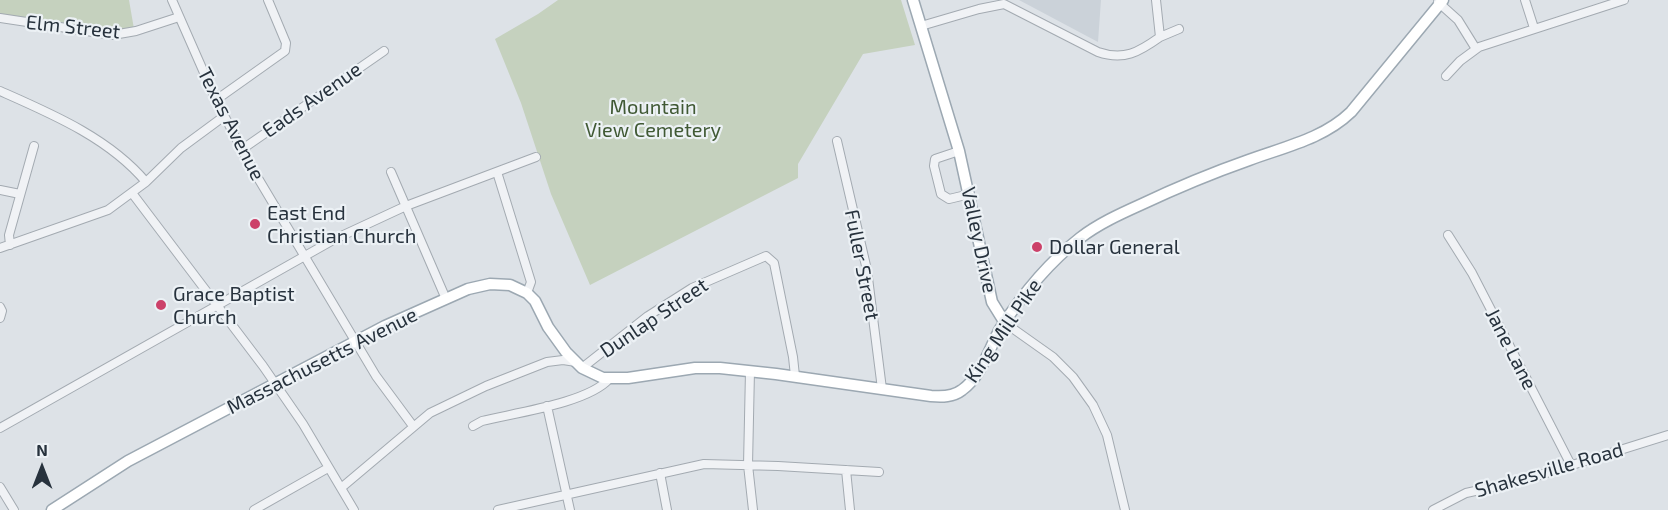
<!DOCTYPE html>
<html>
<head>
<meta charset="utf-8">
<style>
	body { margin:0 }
	#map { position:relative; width:1668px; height:510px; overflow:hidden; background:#dde2e7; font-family:"Exo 2",sans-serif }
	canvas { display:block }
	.north { position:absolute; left:12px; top:438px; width:60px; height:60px; -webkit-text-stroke:4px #ecf1f5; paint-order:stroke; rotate:0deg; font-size:16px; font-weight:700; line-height:24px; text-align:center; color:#27323d }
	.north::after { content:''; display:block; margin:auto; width:21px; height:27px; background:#27323d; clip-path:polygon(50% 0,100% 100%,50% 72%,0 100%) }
</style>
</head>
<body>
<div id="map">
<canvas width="1668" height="510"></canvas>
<div class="north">N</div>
</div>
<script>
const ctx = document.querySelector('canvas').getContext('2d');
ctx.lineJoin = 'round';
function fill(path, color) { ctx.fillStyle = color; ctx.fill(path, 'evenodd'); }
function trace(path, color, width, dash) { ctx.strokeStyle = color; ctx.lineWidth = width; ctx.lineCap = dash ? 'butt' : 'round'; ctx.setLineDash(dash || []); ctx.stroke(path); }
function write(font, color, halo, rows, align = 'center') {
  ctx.font = font + ' "Exo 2",sans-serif'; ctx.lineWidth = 4.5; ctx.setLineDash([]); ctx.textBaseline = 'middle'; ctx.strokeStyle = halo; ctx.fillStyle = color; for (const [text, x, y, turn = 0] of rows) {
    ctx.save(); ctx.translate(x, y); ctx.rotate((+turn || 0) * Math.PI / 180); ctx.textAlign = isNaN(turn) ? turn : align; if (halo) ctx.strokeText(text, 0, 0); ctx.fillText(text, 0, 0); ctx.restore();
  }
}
fill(new Path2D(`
	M1019,0H1101L1098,42Z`), '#cbd2d9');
fill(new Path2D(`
	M0,0H129L134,29L114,32L0,15Z
	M558,0H901L915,45L863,54L798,164V178L590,285L551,194L521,103L495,39L538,14Z`), '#c5d1be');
const minor = new Path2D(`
	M172,0L216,100L249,163L376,376L413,426
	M1525,0L1534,28
	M1438,2L1458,20L1476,49
	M0,18L113,35L136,31L179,17
	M921,26L979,9L1004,4L1098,52C1124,61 1139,52 1160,37L1156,0
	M1160,37L1179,29
	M1446,76L1460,61L1479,47L1624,0
	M0,91C52,114 109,138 146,182
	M216,100L285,51L286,43L268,0
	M837,141L867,270L882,389
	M241,150L384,51
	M959,151L935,159L934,166L941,194L949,199L970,194
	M391,172L446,299
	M497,172L531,282L527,293
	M0,190L20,194
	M132,193L263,366L303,424L354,510
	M1448,235L1472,273L1571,465
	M10,245L9,235L34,146
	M0,248L108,210L146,182L181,148L223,117
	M0,307L2,311L0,318
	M1005,323L1053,357L1073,377L1093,405L1107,435L1125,510
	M582,368L648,316L692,288L766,256L774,263L793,357L795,376
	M750,371L748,465L753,510
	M547,406L570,510
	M473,426L482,421C514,413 588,403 609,379
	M0,428L335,239L406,206L536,157
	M846,470L850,510
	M660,473L667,510
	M0,487L14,510
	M341,488L430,413L486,386L547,362L563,360L576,362
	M254,510L328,468
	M498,510L704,464L778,466L879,472
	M1433,510L1466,493L1521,481L1668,435`);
const major = new Path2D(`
	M913,0L959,151L992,302L1005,323
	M52,510L128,461L385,326L468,289L490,284L510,285L527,293L535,301L548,327L566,352L582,368L603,378H628L695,368H720L776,374L931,396C942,397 953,397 962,390C981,377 989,349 1000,329C1022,295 1048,263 1080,238C1098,224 1120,214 1140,205C1176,188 1212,173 1249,160C1284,147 1323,139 1351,112L1443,0`);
trace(minor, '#a3aab1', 10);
trace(major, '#9ca8b2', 13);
trace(minor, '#f0f2f5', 8);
trace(major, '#fff', 10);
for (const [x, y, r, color] of [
	[255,224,6,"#cc4169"],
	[1037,247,6,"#cc4169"],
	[161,305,6,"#cc4169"]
]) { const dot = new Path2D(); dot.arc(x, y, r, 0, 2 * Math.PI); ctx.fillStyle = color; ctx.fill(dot); trace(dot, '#ecf1f5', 2); }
write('20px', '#27323d', '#ecf1f5', [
	["Elm Street",73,27,6],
	["Eads Avenue",312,100,-35],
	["Texas Avenue",231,124,63],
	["Valley Drive",979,240,78],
	["Fuller Street",862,265,79],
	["Dunlap Street",654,318,-34],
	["King Mill Pike",1003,331,-56],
	["Jane Lane",1511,349,63],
	["Massachusetts Avenue",322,361,-27],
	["Shakesville Road",1549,470,-16]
]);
write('20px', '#405934', '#ecf1f5', [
	["Mountain",653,107],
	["View Cemetery",653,130]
]);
write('20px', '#27323d', '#ecf1f5', [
	["East End",267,213],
	["Christian Church",267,236],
	["Dollar General",1049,247],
	["Grace Baptist",173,294],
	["Church",173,317]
], 'left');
</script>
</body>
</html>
